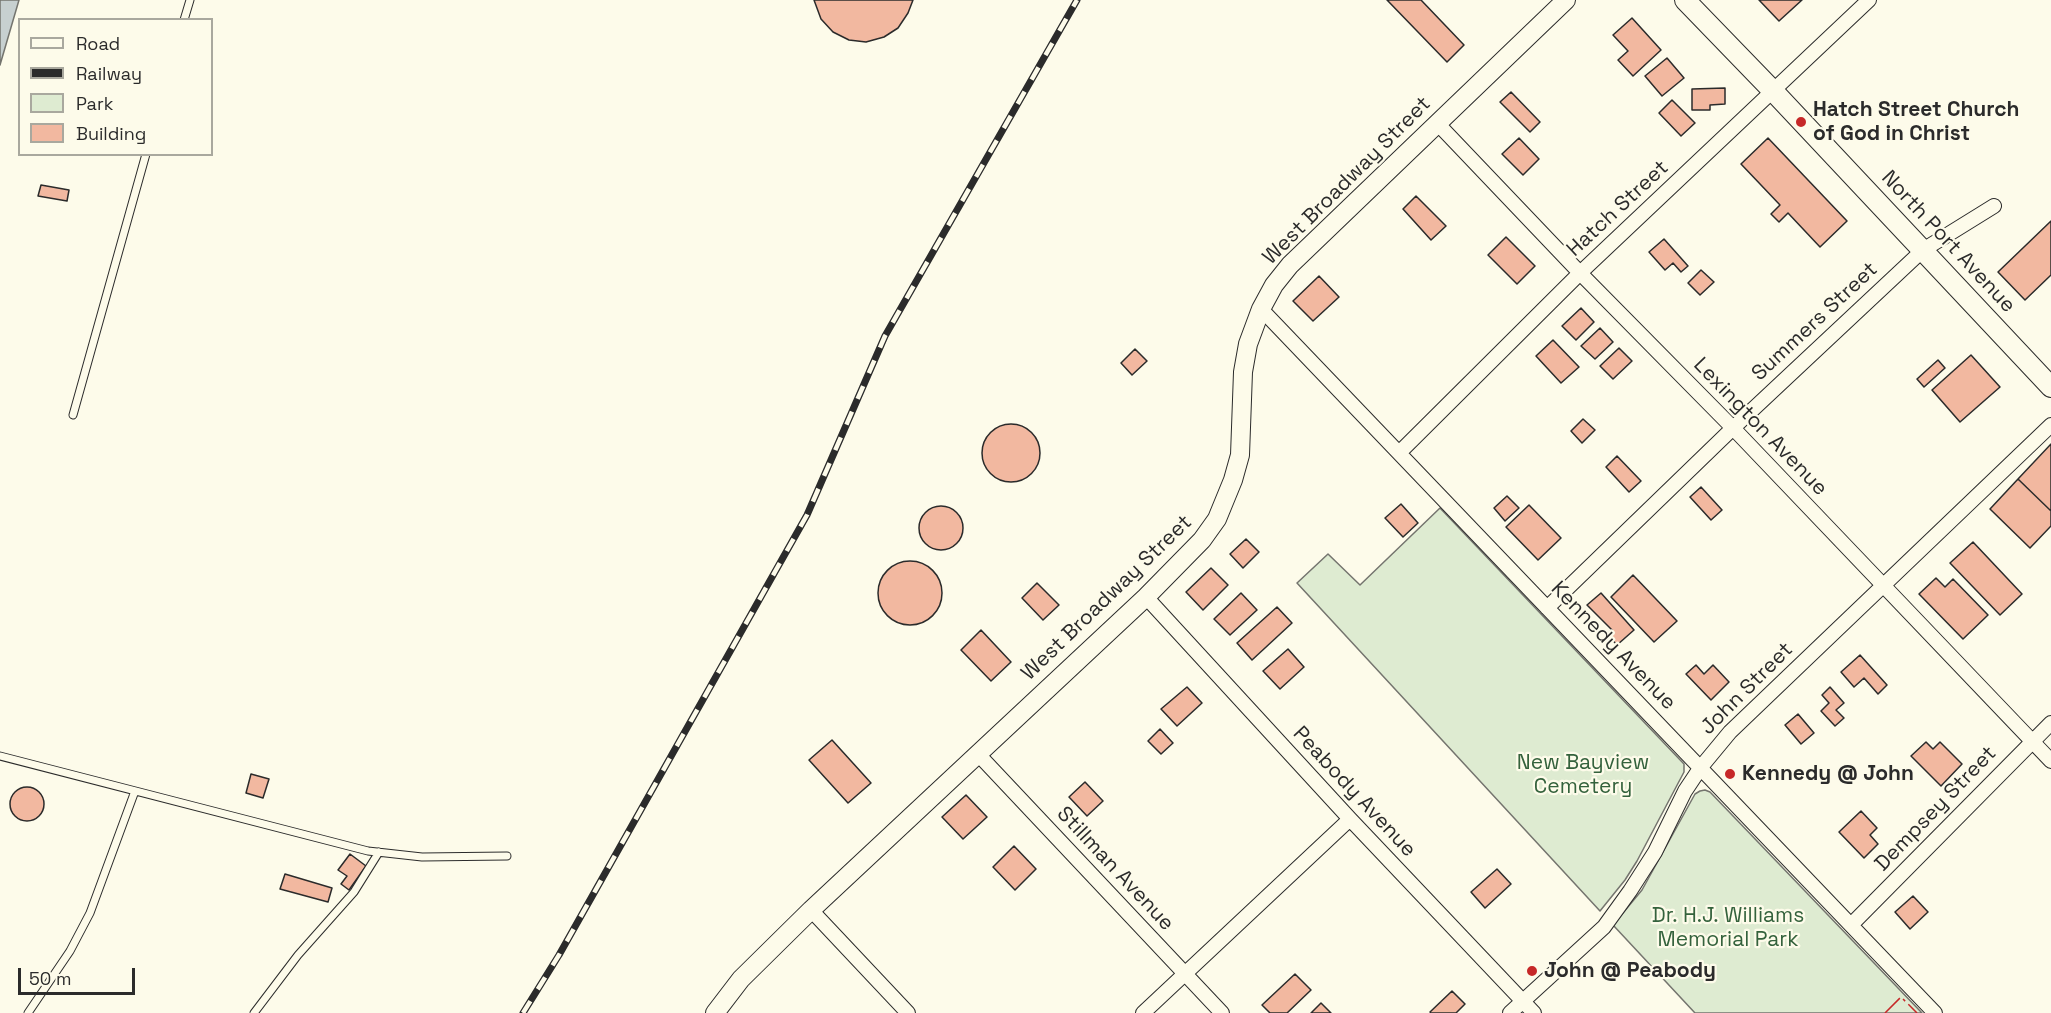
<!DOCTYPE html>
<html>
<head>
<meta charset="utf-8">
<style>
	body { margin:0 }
	#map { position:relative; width:2051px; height:1013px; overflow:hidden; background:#fdfbea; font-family:"Space Grotesk",sans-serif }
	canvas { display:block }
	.legend { position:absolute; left:18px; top:18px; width:195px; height:138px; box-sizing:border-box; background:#fdfbea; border:2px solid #a9a89e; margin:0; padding:8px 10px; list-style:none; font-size:18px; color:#2b2b2b }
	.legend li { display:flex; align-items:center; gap:12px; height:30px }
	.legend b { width:30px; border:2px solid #a9a89e }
	.scale { position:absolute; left:18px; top:968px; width:117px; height:27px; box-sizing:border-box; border:3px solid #2b2b2b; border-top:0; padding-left:8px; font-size:18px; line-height:21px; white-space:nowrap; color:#2b2b2b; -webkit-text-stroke:4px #fdfbea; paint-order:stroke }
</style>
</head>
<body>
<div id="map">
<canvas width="2051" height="1013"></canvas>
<ul class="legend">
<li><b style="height:8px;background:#fdfbea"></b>Road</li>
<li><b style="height:8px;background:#2b2b2b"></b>Railway</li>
<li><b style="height:16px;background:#deebd1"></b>Park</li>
<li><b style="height:16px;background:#f2b8a0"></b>Building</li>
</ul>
<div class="scale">50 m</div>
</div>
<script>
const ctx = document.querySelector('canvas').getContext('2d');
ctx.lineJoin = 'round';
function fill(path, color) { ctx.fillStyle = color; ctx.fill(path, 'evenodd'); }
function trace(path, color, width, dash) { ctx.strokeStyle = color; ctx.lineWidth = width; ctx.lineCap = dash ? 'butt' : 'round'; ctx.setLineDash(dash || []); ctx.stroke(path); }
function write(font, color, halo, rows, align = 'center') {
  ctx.font = font + ' "Space Grotesk",sans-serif'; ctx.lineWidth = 4.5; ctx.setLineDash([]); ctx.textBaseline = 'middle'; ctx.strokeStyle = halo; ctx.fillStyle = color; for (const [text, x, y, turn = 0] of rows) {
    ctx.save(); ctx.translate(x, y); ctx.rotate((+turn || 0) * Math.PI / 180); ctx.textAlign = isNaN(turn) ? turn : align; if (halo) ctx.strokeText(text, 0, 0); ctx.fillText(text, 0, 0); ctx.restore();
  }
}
const green = new Path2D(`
	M1440,508L1684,764V772L1637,861L1625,880L1600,911L1297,583L1328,554L1360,585Z
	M1705,790L1710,792L1922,1013H1695L1613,925L1642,890L1695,794L1700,791Z`);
fill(green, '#deebd1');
trace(green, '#74746e', 1.5);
const water = new Path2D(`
	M0,0H19L0,65Z`);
fill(water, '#c7d0d0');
trace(water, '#74746e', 1.5);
const building = new Path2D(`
	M814,0H913L908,13L898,28L884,37L866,42L849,40L833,32L821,19Z
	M1387,0H1421L1464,45L1447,62Z
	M1759,0H1802L1779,21Z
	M1632,18L1661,50L1633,76L1618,60L1628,51L1613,35Z
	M1667,58L1684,78L1662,96L1645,76Z
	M1725,88V104L1710,105V110H1692V89Z
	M1511,92L1540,122L1530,132L1500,102Z
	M1672,100L1695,123L1681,136L1659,113Z
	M1519,138L1539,159L1523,175L1502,154Z
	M1768,138L1847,221L1820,247L1788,213L1779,222L1771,214L1780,205L1741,164Z
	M41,185L69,190L67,201L38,196Z
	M1416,196L1446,226L1431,240L1403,209Z
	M2051,221V275L2025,300L1998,272Z
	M1506,237L1535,266L1517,284L1488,255Z
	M1664,239L1688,266L1681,272L1673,263L1665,270L1649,252Z
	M1701,270L1714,282L1700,295L1688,283Z
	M1319,276L1339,297L1313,321L1293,301Z
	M1581,308L1594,322L1576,340L1562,326Z
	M1600,328L1613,342L1595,359L1581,346Z
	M1553,340L1579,367L1561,383L1536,356Z
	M1619,348L1632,361L1613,379L1600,366Z
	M1135,349L1147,361L1132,375L1121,363Z
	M1971,355L2000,387L1960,422L1932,390Z
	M1938,360L1945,368L1924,387L1917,379Z
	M1583,419L1595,430L1582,443L1571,431Z
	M982 453a29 29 0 1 1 58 0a29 29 0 1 1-58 0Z
	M2051,444V511L2018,479Z
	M1617,456L1641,481L1629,492L1606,467Z
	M2018,479L2051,511V526L2030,548L1990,509Z
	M1701,487L1722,510L1711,520L1690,497Z
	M1507,496L1519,508L1505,521L1494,508Z
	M1401,504L1418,523L1403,537L1385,518Z
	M1529,505L1561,538L1538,560L1506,527Z
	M919 528a22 22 0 1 1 44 0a22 22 0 1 1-44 0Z
	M1246,539L1259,552L1243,568L1230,554Z
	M1973,542L2022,594L2000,615L1950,563Z
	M878 593a32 32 0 1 1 64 0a32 32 0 1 1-64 0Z
	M1211,568L1228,585L1203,610L1186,592Z
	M1633,575L1677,621L1654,642L1611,597Z
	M1936,578L1945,587L1953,579L1988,615L1963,639L1919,594Z
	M1037,583L1059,605L1043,620L1022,598Z
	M1241,593L1257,610L1230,635L1214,619Z
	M1601,593L1634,630L1617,645L1607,634L1612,630L1587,605Z
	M1277,607L1292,623L1252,660L1237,643Z
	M981,630L1011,662L991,681L961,650Z
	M1288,649L1304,667L1280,689L1263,671Z
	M1860,655L1887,685L1878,694L1864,678L1854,687L1841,672Z
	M1696,665L1704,674L1713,665L1729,682L1711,700L1686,674Z
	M1187,687L1202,703L1177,726L1161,709Z
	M1830,687L1844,703L1836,710L1844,718L1835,726L1821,711L1829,703L1822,695Z
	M1798,714L1814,733L1801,744L1785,725Z
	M1160,729L1173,743L1161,754L1148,741Z
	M832,740L871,783L848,803L809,760Z
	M1926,742L1933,749L1940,742L1962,764L1941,786L1911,756Z
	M251,774L269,779L263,798L246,793Z
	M1085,782L1103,801L1087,816L1069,797Z
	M10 804a17 17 0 1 1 34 0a17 17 0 1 1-34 0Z
	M966,795L987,817L963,839L942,817Z
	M1861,811L1877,828L1870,835L1878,844L1864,858L1839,832Z
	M1014,846L1036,869L1015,890L993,867Z
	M350,854L366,866L349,890L341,884L347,876L338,870Z
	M1497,869L1511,884L1485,908L1471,892Z
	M285,874L332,888L328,902L280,889Z
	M1913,896L1928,912L1910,929L1895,912Z
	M1295,974L1311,990L1287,1013H1270L1262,1005Z
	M1452,991L1465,1004L1456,1013H1431L1430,1012Z
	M1321,1003L1331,1013H1311Z`);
fill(building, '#f2b8a0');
trace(building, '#2b2b2b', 1.5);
const service = new Path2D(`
	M184,20L190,0
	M73,415L146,154
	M0,756L368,851L422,857L507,856
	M28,1013L70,951L90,913L135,791
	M254,1013L298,955L354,892L379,852`);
const minor = new Path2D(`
	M1437,123L1580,273L1733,428L2051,761
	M1261,309L1935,1013
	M1399,453L1580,273L1869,0
	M1146,597L1350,819L1534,1013
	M1547,608L1733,428L1923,250L1994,206
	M977,753L1222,1013
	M811,910L908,1013
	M1851,925L2051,723
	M1143,1013L1350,819
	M1510,1013L1604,927L1630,891L1655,852L1685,791L1701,767L1730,732L2051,425`);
const tertiary = new Path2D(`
	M715,1013L741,979L811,910L1146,597L1202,540L1217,519L1233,480L1240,455L1243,372L1248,344L1261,309L1274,285L1290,265L1566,0`);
const secondary = new Path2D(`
	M1685,0L1774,92L2051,387`);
trace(service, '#2b2b2b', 9);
trace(minor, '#2b2b2b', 16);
trace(tertiary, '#2b2b2b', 20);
trace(secondary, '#2b2b2b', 22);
trace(service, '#fdfbea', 7);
trace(minor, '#fdfbea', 14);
trace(tertiary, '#fdfbea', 18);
trace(secondary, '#fdfbea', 20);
const rail = new Path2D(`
	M523,1013L559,955L807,515L885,336L1077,0`);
trace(rail, '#2b2b2b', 7);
trace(rail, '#fdfbea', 4.5, [14]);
trace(new Path2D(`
	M1885,1013L1901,997L1917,1013`), '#c62828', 1.5, [21, 4.5, 3, 4.5]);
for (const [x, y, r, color] of [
	[1801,122,6,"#c62828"],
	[1730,774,6,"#c62828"],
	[1532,971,6,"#c62828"]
]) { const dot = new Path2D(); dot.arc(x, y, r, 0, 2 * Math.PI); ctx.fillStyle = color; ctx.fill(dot); trace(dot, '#fdfbea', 2); }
write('bold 21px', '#2b2b2b', '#fdfbea', [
	["Hatch Street Church",1813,110],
	["of God in Christ",1813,134],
	["Kennedy @ John",1742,774],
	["John @ Peabody",1544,971]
], 'left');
write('21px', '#2b2b2b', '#fdfbea', [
	["West Broadway Street",1347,181,-45],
	["Hatch Street",1618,209,-43],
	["North Port Avenue",1948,242,47],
	["Summers Street",1815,322,-43],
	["Lexington Avenue",1760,427,46],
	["West Broadway Street",1107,598,-44],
	["Kennedy Avenue",1613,646,46],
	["John Street",1747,689,-45],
	["Peabody Avenue",1354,792,47],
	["Dempsey Street",1936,809,-46],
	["Stillman Avenue",1115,869,47]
]);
write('21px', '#34623c', '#fdfbea', [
	["New Bayview",1583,763],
	["Cemetery",1583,787],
	["Dr. H.J. Williams",1728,916],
	["Memorial Park",1728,940]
]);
</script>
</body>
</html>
